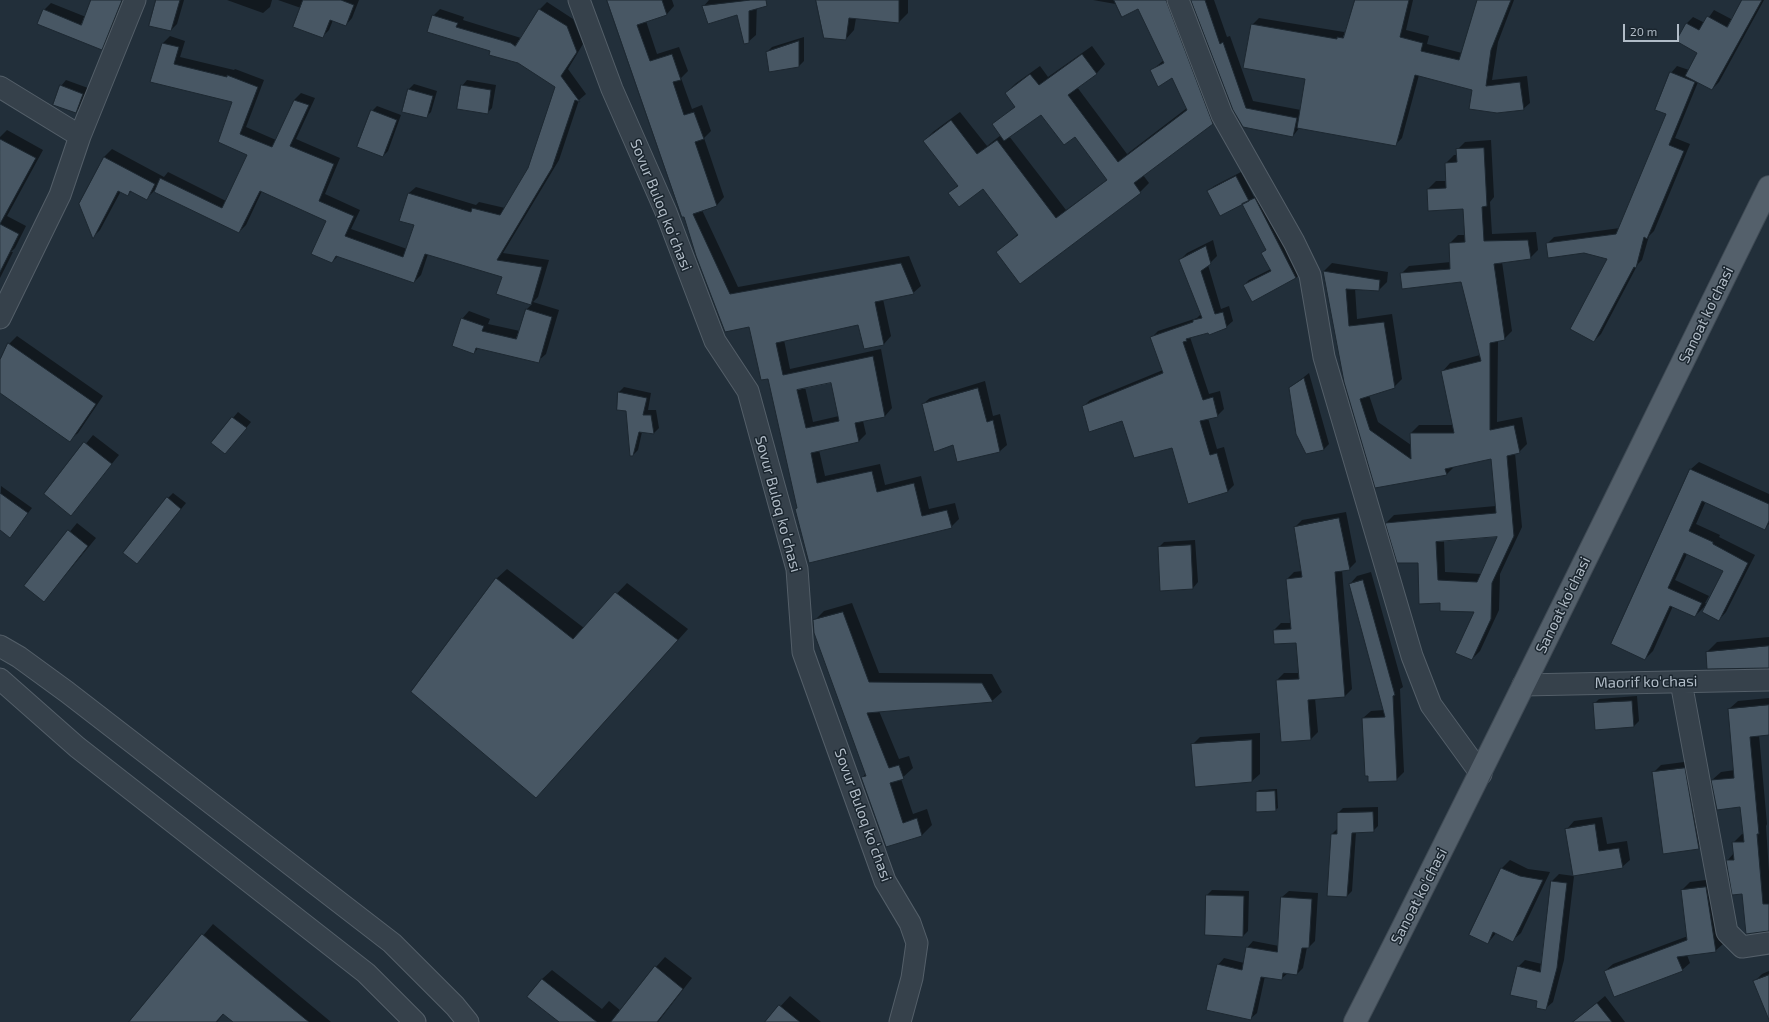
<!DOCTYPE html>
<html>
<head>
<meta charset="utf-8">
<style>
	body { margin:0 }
	#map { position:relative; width:1769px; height:1022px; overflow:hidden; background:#222f3a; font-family:"Exo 2",sans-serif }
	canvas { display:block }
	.scale { position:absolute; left:1623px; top:24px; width:56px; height:18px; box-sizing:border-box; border:2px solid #b1bcc7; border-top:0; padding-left:5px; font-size:12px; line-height:14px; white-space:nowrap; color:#b1bcc7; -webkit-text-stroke:3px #1b262f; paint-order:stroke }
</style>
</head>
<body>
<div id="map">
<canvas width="1769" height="1022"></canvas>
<div class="scale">20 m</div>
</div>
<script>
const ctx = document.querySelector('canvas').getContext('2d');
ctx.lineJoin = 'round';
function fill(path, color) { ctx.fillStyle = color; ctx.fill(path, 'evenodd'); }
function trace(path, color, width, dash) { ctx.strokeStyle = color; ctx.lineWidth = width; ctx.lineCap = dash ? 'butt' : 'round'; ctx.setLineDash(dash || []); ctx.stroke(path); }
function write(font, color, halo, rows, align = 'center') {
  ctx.font = font + ' "Exo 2",sans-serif'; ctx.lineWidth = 3; ctx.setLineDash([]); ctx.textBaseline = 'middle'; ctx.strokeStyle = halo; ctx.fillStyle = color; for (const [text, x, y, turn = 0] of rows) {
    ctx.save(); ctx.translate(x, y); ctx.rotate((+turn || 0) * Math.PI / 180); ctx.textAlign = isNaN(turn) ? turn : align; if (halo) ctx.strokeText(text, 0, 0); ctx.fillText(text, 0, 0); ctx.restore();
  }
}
fill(new Path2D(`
	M92,0H125L108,42L102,49L44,10L51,3L86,17Z
	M157,0H184L177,24L171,30Z
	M227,0H272L270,7L263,13Z
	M278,0H359L352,18L346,25L333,20L329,30L323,36L301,8Z
	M608,0H672L674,6L667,14L646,21L657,54L679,47L688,71L681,78L692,109L702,105L711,131L704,138L724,197L717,205L702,210L738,287L909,256L921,286L913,293L883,299L891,336L884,344L859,324L784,340L790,369L881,349L892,408L885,416L863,421L866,434L859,441L819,450L825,476L880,464L885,485L921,476L929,509L955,503L959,519L951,527L798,508L769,378L750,326L725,331L669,176ZM832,382L839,416L813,422L805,387Z
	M757,0L756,35L748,42L738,14L703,7L709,0Z
	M817,0H908V13L899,22L856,18L854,30L846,39Z
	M1093,0H1177L1221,114L1212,123L1143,175L1149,183L1140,192L1020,282L997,252L1018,234L983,187L950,193L958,185L924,141L933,132L960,112L987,146L1001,135L993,125L1016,106L1006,93L1015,84L1040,66L1048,77L1092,46L1105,64L1097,73L1077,87L1127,154L1187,108L1173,77L1152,70L1164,60L1138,8ZM1041,113L1075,136L1108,179L1066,210L1009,136Z
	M1192,0H1214L1227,37L1230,36L1253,101L1301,110L1307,78L1252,25L1259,18L1344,32L1347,31L1356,0H1413L1406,30L1429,36L1427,44L1462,53L1478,0H1514L1498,42L1492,80L1527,76L1530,103L1523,109L1473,89L1419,75L1402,138L1395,145L1300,127L1293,136L1243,127Z
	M1743,0H1764L1719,82L1712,89L1698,82L1675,138L1690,144L1654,231L1649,236L1642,260L1638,264L1601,334L1594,341L1608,259L1547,244L1554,237L1620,228L1667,114L1671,73L1677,66L1689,70L1699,52L1687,23L1693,17L1705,23L1714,10L1733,20Z
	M547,2L573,19L583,44L568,69L586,94L579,100L559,160L503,253L549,260L538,297L533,302L559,310L546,354L538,361L479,347L474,353L462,319L469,311L490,319L488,324L520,331L527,309L532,304L498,294L503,277L428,254L421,275L414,282L338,256L332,262L327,220L262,191L246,225L239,232L154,191L147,198L132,191L127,195L121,191L100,230L93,237L104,157L112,149L164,177L168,172L226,201L249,154L219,141L234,101L151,81L163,43L170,36L185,41L180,57L234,70L235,69L264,80L246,127L276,140L294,100L301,93L315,98L296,139L340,158L325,194L360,210L351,229L407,249L415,225L409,193L416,187L476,205L479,202L505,208L529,168L557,87L518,63L491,51L433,16L440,9L464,17L463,20L521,38L540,9Z
	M804,37V61L799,66L770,71L767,52L772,47Z
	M66,80L88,88L81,107L76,112L61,86Z
	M467,80L496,85L492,108L487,113L462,86Z
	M414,84L437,91L431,112L426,117L409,89Z
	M377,106L401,115L388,151L383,156L372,111Z
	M7,130L43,150L7,216L26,226L15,248L11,252H13L0,278V137Z
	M1491,140L1494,197L1490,202L1492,234L1536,232L1538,250L1530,258L1502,262L1512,331L1504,339L1498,341L1497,422L1522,417L1527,444L1519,452L1515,453L1522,527L1500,574L1499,610L1480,651L1472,659L1475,611L1441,602L1419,562H1398L1386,523L1394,515L1496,506L1492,458L1455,466L1447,474L1376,487L1324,271L1332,263L1388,272L1387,282L1379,290L1355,288L1357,319L1392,314L1402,379L1394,387L1369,395L1378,422L1411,445V433L1419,425H1453L1442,372L1450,363L1480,355L1461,281L1401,274L1409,266L1451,262L1450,243L1458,235H1465L1464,208L1428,189L1436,181H1447L1446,163L1454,155H1457V150L1465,142ZM1499,536L1482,574L1445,572L1444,541Z
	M1241,172L1254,197L1260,193L1301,273L1296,278L1244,285L1249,280L1271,269L1263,253L1266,249L1243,205L1208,191L1214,186Z
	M1213,240L1217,256L1208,265L1221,309L1229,306L1233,321L1226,327L1190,337L1209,394L1220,391L1224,409L1217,416L1208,418L1217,449L1224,447L1234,485L1228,491L1189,503L1173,447L1122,420L1083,407L1090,400L1163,370L1152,337L1158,331L1197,318L1201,314L1180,260L1187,253Z
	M17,336L103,396L78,433L70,440L0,392V363L9,344Z
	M1309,373L1329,444L1324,449L1306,452L1290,388Z
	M985,381L993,416L1000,414L1007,445L1000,451L954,444L923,404L930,398Z
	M624,387L651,393L648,410H656L659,428L654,433L642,432L638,450L633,455L627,410L619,392Z
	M238,412L251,422L225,453L212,443Z
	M93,435L119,455L71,514L45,494Z
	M1699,462L1769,494V524L1765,528L1706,501L1696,524L1720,535L1719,537L1755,555L1726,612L1719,620L1705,606L1695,616L1673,606L1653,651L1645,659L1612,644L1691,469ZM1687,554L1724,570L1707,604L1705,603L1709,596L1675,580Z
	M1,486L32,508L10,536L0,529Z
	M173,493L186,503L137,563L168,498Z
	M1346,512L1356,562L1349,569L1342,570L1352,689L1345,696L1315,698L1318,732L1311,739L1282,741L1277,680L1284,673H1299L1297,642L1275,643L1274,630L1281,623H1291L1287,579L1294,572L1302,571L1295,527L1302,520Z
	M77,523L96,538L44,601L25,586Z
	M1195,540L1198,582L1193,588L1159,547L1164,542Z
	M507,569L584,628L627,583L688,629L547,786L496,579Z
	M1371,572L1403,687L1400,689L1404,772L1396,780L1363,718L1371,711L1384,710L1350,584L1357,576Z
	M852,603L879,673L992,674L1002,692L992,701L879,711L899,759L909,756L913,768L901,779L913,814L927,809L932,825L922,835L886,846L862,778L866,773L814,621L824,611Z
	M1769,637V668L1707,652L1717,642Z
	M1637,696L1639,721L1634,726L1594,704L1599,699Z
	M1769,698V734L1759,735L1767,824L1766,826L1769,872V930L1743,893L1727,861L1734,853L1733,843L1742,834H1744L1741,806L1712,780L1721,772L1735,770L1729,709L1738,701Z
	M1260,733V774L1252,781L1192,745L1200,737Z
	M1692,761L1706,840L1698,848L1653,773L1661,765Z
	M1277,789L1278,808L1275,810L1257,792L1259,790Z
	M1378,807V826L1373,831L1356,832L1352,891L1347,896L1332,834L1337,829L1338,813L1343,808Z
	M1602,817L1607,844L1627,841L1630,860L1622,867L1567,829L1574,821Z
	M1510,860L1528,869L1550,872L1521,933L1513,940L1497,932L1488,943L1470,935L1502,868Z
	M1559,874L1574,876L1564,960L1553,1002L1546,1008L1538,1000L1518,967L1525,960L1542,964L1552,881Z
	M1714,879L1723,944L1715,951L1687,955L1690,963L1682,970L1605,971L1613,964L1688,936L1682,890L1690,882Z
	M1212,890L1249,891L1248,931L1243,936L1207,895Z
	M1289,891L1318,893L1315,941L1309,947H1307L1303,968L1297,974L1288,973L1281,979L1265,976L1257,1013L1250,1019L1218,965L1224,958L1244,963L1247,948L1253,941L1279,946L1282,897Z
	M213,924L331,1022H234L224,1013L217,1022H130Z
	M665,957L692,978L658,1022H559L542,979L552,970L602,1009L609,1001L621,1011L656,967Z
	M1769,971V1018L1754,982L1762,974Z
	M790,996L821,1022H766Z
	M1605,996L1625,1022H1583L1579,1018Z`), '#0007');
const building = new Path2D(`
	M91,0H122L102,50L37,24L43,9L81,25Z
	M156,0H180L171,31L149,26Z
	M303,0H341L354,5L346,26L330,20L323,38L293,27Z
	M607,0H662L667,15L637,25L650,61L672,54L681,80L673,82L684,115L694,112L704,139L695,142L717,206L693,214L730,294L901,263L914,294L875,302L884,345L864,349L858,325L776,343L783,375L873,356L885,417L855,423L859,442L811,453L817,483L872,471L877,492L914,483L922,516L947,510L952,528L809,563L795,509L797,508L768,379L761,380L749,327L725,332L696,256L684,217H682ZM831,383L839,421L806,428L797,390Z
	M751,0H766L767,6L749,11V43L744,44L737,15L708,24L702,6Z
	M816,0H899V23L849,18L846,40L824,38Z
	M1114,0H1166L1213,124L1134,183L1141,193L1020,284L996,252L1018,235L983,189L959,207L948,193L958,186L923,141L951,120L977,154L997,140L1056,218L1107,180L1075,137L1064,145L1041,115L1004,141L992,124L1015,107L1005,93L1030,74L1039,85L1082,54L1097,74L1068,95L1118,162L1187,110L1172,78L1158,87L1150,70L1164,63L1138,9L1122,17Z
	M1191,0H1205L1220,44L1223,42L1246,108L1297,118L1293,137L1243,127L1233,110Z
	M1355,0H1409L1400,37L1423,43L1421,51L1459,60L1477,0H1511L1491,50L1486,86L1520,82L1524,110L1497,113L1469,109L1472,90L1415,75L1396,146L1297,128L1305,79L1243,68L1251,24L1337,39V37L1343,38Z
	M1742,0H1762L1712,90L1685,76L1697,53L1676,41L1686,23L1699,30L1707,16L1727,27Z
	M539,9L567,26L577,52L561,76L580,102L575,100L552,168L497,260L542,267L531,305L496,294L502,277L425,254L414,283L336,256L332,263L311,254L326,221L260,191L239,233L154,192L160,178L222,208L247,155L218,142L232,102L150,82L162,43L179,47L174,64L227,77V75L258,87L240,134L272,147L294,100L309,105L290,146L334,164L319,201L354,216L345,236L403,257L414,225L399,221L408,193L471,212L472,208L500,215L528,168L555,87L518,63L489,55L490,51L427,32L432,15L458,23L456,27L511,43L515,46Z
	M799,41V67L769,72L766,52Z
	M1670,72L1695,82L1669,145L1684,151L1647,239L1644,237L1636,268L1634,267L1594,342L1570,329L1607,259L1584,253L1548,258L1546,243L1616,234L1666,114L1655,110Z
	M60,85L83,94L76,113L53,105Z
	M461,85L491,90L488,114L457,109Z
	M408,89L433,96L427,118L402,112Z
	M371,110L397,120L383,157L357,147Z
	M0,139L36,158L0,224L19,234L0,272Z
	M1484,148L1487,206L1482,207L1484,241L1528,240L1531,259L1494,264L1505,340L1490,343V430L1514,425L1520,453L1507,456L1514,536L1492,583L1491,619L1472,660L1455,653L1474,612L1440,611V603L1419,604L1418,563H1397L1385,523L1496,513L1491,459L1445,469L1447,475L1375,488L1344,382L1323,271L1380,280L1379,291L1346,289L1349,326L1384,322L1395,388L1360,399L1370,430L1411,459L1410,433H1454L1441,371L1481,361L1461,282L1402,289L1400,273L1450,269L1449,243L1465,242L1463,209L1428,211L1427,189L1446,188L1445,163L1457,162L1456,149ZM1497,537L1477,582L1438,580L1436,542Z
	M104,157L155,184L147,200L130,191L128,196L118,191L93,239L79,204Z
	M1236,176L1249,201L1220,216L1207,191Z
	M1255,198L1296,278L1252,302L1243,285L1271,271L1261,253L1266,250L1242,204Z
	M1206,246L1211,264L1201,271L1215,314L1223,312L1227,328L1209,335L1208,333L1186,339L1187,341L1183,342L1203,400L1213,397L1218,417L1200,421L1210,455L1217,453L1228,492L1188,504L1172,448L1134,458L1122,421L1089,432L1082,406L1163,373L1150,337L1193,322V320L1202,318L1179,260Z
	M526,309L552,317L539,363L476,348L474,354L452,346L461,318L484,326L482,331L516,339Z
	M8,343L96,404L70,442L0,393V360Z
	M1304,378L1324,450L1306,454L1296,434L1289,388Z
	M978,388L987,422L993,420L1000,452L957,462L953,445L934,452L922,404Z
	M618,392L647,398L643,415H651L654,434L639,432L633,456H630L626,411L617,410Z
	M232,417L247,428L225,454L211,443Z
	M84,442L112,464L71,516L44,494Z
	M1690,469L1769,504V521L1765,530L1702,501L1689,531L1713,542V544L1748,563L1719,621L1702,612L1723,571L1684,553L1668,588L1702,603L1695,617L1670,606L1645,660L1611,644Z
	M0,493L28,513L10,538L0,530Z
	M167,497L181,509L137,564L123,553Z
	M1339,518L1350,570L1335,572L1345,697L1308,700L1311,740L1281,742L1276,680L1299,679L1296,643L1274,644L1273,630L1291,629L1286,579L1302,577L1294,527Z
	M68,530L88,546L44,602L24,586Z
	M1191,545L1193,589L1160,591L1158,547Z
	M496,578L573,639L615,592L678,640L536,798L411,692Z
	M1363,580L1395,695L1393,696L1397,781L1368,782V776H1365L1362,718L1385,717L1349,584Z
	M843,612L869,682L982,683L993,702L867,713L889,768L899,765L904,779L890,783L903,823L917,818L922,836L886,847L861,777L866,776L814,633L813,620Z
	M1769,646V668L1707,669L1706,652Z
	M1632,701L1634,727L1595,730L1593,703Z
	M1769,705V735L1750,737L1759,834H1757L1763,904H1769V931L1746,934L1742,894L1732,895L1726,860H1734L1732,842H1744L1740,807L1717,810L1711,780L1734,778L1728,709Z
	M1252,740V782L1195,787L1191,744Z
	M1685,768L1699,849L1663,854L1652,772Z
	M1275,791L1276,811L1256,812V792Z
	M1373,812L1374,832L1352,833L1347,897L1327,896L1331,834H1337V813Z
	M1595,824L1599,851L1619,848L1623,868L1573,876L1565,829Z
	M1501,868L1520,876L1543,880L1513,942L1493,932L1488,944L1469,935Z
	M1551,881L1567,883L1557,968L1546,1010L1536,1008L1537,1001L1510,995L1517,966L1540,972Z
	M1706,887L1716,952L1677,957L1683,971L1614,997L1604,971L1687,940L1681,890Z
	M1206,895L1244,896L1243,937L1205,935Z
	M1281,897L1312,899L1309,948H1302L1297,975L1283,973L1282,980L1261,977L1251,1020L1206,1010L1217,964L1242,970L1246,947L1277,952Z
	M202,934L254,977L309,1022H233L223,1014L216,1022H129Z
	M655,966L683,989L657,1022H611Z
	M1769,975V1020L1753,981Z
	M542,979L597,1022H559L527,997Z
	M1597,1003L1612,1022H1573Z
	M779,1005L800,1022H765Z`);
fill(building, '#485764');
trace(building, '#1d2831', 1);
const minor = new Path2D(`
	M579,0L612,89L666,212L715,341L748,391L797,569L803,652L885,881L910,923L917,943L912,978L900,1022
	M1178,0L1222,115L1294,242L1310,275L1324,357L1412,656L1431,705L1481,774
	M0,87L80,136
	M0,318L60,195L80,136L135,0
	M0,646L19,657L67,692L392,943L455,1006L468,1022
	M0,679L77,747L366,973L415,1022
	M1681,682L1727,932L1742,947L1769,943
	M1523,685L1769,680`);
const major = new Path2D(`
	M1355,1022C1496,745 1631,466 1769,187`);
trace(minor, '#545f69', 23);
trace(major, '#3f4a54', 24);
trace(minor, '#36414b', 21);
trace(major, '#54606b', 22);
write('15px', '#b1bcc7', '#1b262f', [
	["Sovur Buloq koʻchasi",661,205,68],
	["Sanoat ko'chasi",1706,315,-64],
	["Sovur Buloq koʻchasi",778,504,75],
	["Sanoat ko'chasi",1563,605,-64],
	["Maorif ko'chasi",1646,682,-1],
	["Sovur Buloq koʻchasi",863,815,70],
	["Sanoat ko'chasi",1419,896,-63]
]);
</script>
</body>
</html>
